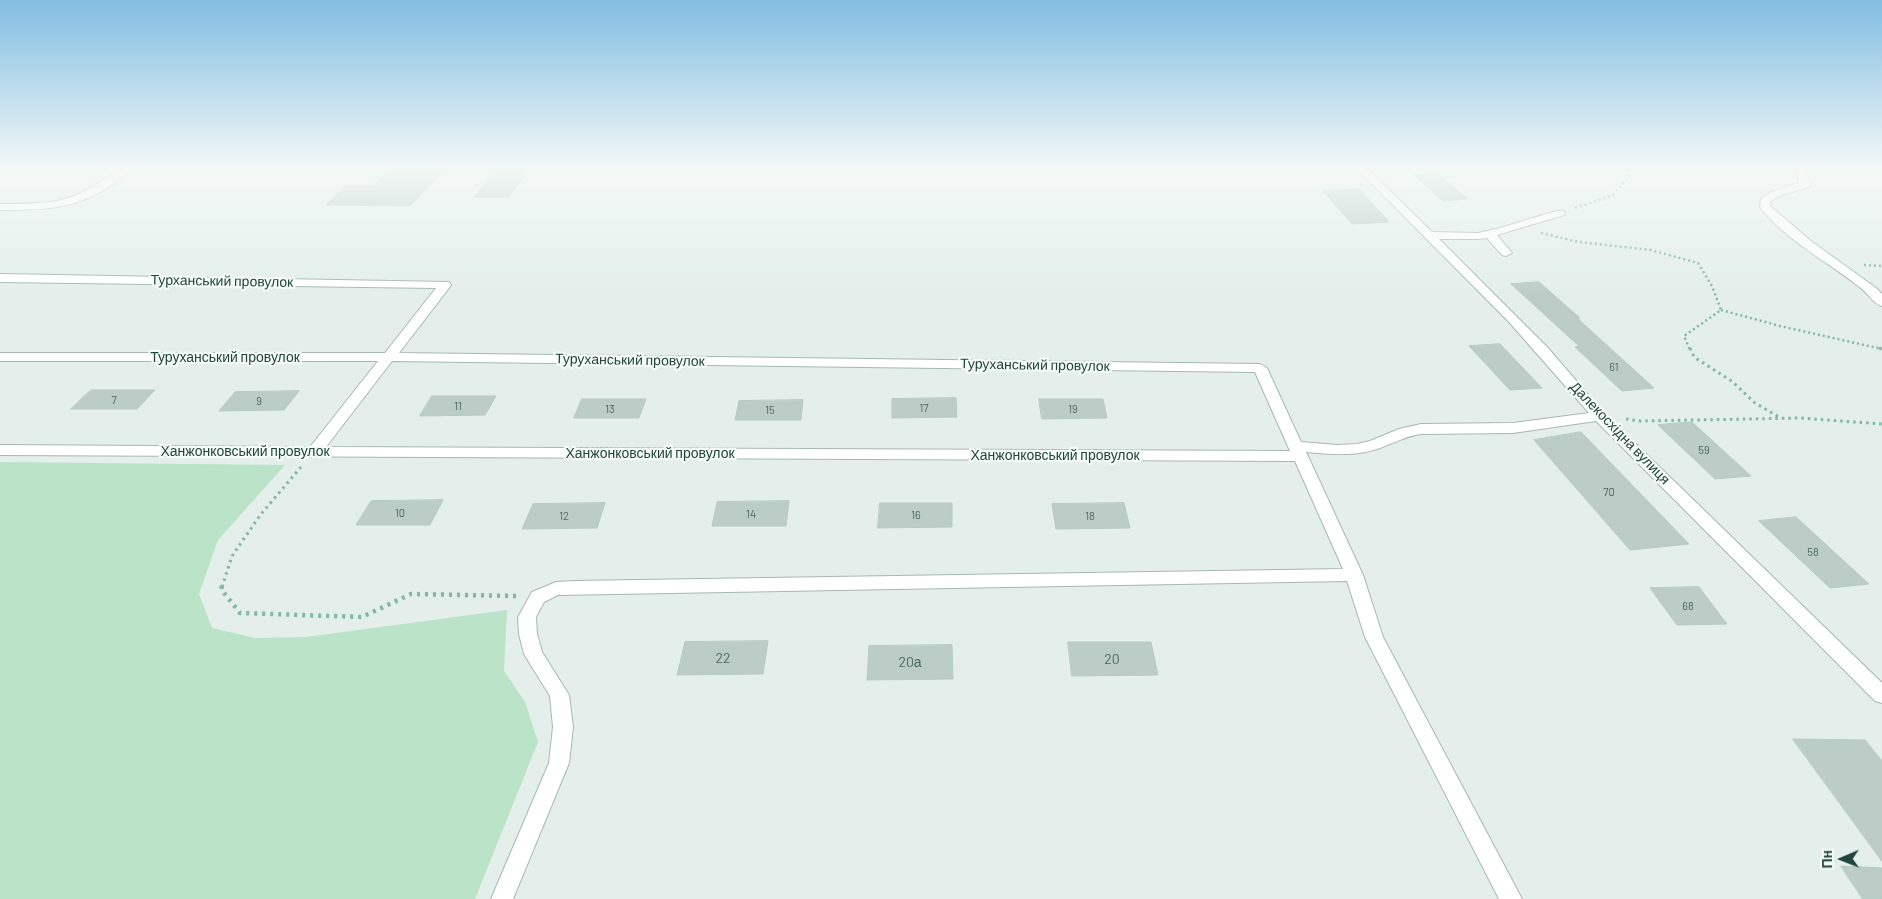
<!DOCTYPE html>
<html>
<head>
<meta charset="utf-8">
<style>
	body { margin:0 }
	#map { position:relative; width:1882px; height:899px; overflow:hidden; background:#e4efeb; font-family:Barlow,sans-serif }
	canvas { display:block }
	.north { position:absolute; left:1817px; top:834px; width:50px; height:50px; -webkit-text-stroke:4px #f5fbf8; paint-order:stroke; rotate:269deg; font-size:14px; font-weight:700; line-height:20px; text-align:center; color:#21443b }
	.north::after { content:''; display:block; margin:auto; width:18px; height:22px; background:#21443b; clip-path:polygon(50% 0,100% 100%,50% 72%,0 100%) }
</style>
</head>
<body>
<div id="map">
<canvas width="1882" height="899"></canvas>
<div class="north">Пн</div>
</div>
<script>
const ctx = document.querySelector('canvas').getContext('2d');
ctx.lineJoin = 'round';
function fill(path, color) { ctx.fillStyle = color; ctx.fill(path, 'evenodd'); }
function trace(path, color, width, dash) { ctx.strokeStyle = color; ctx.lineWidth = width; ctx.lineCap = dash ? 'butt' : 'round'; ctx.setLineDash(dash || []); ctx.stroke(path); }
function write(font, color, halo, rows, align = 'center') {
  ctx.font = font + ' Barlow,sans-serif'; ctx.lineWidth = 4.5; ctx.setLineDash([]); ctx.textBaseline = 'middle'; ctx.strokeStyle = halo; ctx.fillStyle = color; for (const [text, x, y, turn = 0] of rows) {
    ctx.save(); ctx.translate(x, y); ctx.rotate((+turn || 0) * Math.PI / 180); ctx.textAlign = isNaN(turn) ? turn : align; if (halo) ctx.strokeText(text, 0, 0); ctx.fillText(text, 0, 0); ctx.restore();
  }
}
fill(new Path2D(`
	M0,462L285,465L218,540L199,594L212,628L255,638L306,637L507,610L504,671L525,702L538,742L475,899H0Z`), '#bbe3c7');
const building = new Path2D(`
	M390,168H446L410,206L326,205L346,186H374Z
	M498,168H531L509,197H475Z
	M1438,174L1468,199L1443,201L1414,175Z
	M1359,189L1389,222L1352,224L1323,191Z
	M1539,282L1580,318H1577L1654,388L1622,391L1575,347L1579,346L1511,284Z
	M1500,344L1542,388L1510,390L1469,346Z
	M91,390H155L137,409H71Z
	M299,391L284,410L219,411L235,392Z
	M432,396H496L485,415L420,416Z
	M956,398L957,417L892,418V399Z
	M582,399H646L639,418H574Z
	M1039,399H1103L1107,418L1042,419Z
	M803,400L801,420H735L739,401Z
	M1692,422L1751,476L1715,479L1658,425Z
	M1581,432L1689,544L1630,550L1534,440Z
	M443,500L430,525H356L371,501Z
	M789,501L786,526H712L717,502Z
	M605,503L597,528L522,529L533,504Z
	M880,503H952V527L878,528Z
	M1124,503L1130,528L1056,529L1052,504Z
	M1796,517L1869,584L1830,588L1759,521Z
	M1699,587L1727,624L1677,625L1650,588Z
	M768,641L763,674L677,675L685,642Z
	M1068,642H1151L1158,675L1072,676Z
	M952,645L953,679L867,680L869,646Z
	M1793,739L1865,740L1882,761V861Z
	M1841,866L1882,868V899H1863Z`);
fill(building, '#bccdc7');
trace(building, '#b5cac2', 1);
const minor = new Path2D(`
	M120,168H132C127,174 120,178 114,183C77,210 44,210 0,210V204C58,204 73,203 120,168Z
	M1356,168H1367L1432,232L1478,233L1500,228L1556,211H1564L1565,213L1564,215L1497,235L1512,253L1506,256L1502,255L1487,238L1478,239H1439L1548,348L1604,413L1882,683V703L1875,701L1596,421L1513,433L1421,434C1406,436 1394,443 1380,448C1356,457 1331,454 1306,452L1363,575L1383,637L1522,899H1499L1365,637L1347,581L558,595L544,602L536,617L537,634L542,652L569,695L573,727L569,763L513,899H491L549,763L553,727L550,696L524,654L519,634L518,617L532,592L556,582L574,581L1343,569L1295,461L0,455V445L310,447L378,361H0V353H385L436,288L0,282V274L449,282L451,285L449,288L399,353L1260,364L1267,368L1301,442L1337,445L1357,444L1370,441L1399,429L1421,424L1513,423L1589,413L1509,322ZM392,361L1255,372L1290,451L326,447Z
	M1796,168H1806L1810,185L1809,187L1779,196L1770,202V206L1811,241L1876,288L1882,294V306C1874,304 1868,294 1862,289C1829,262 1786,241 1760,207L1761,199L1771,192L1799,183Z`);
trace(minor, '#a6b8b3', 2);
trace(new Path2D(`
	M1575,208L1613,195L1629,176L1628,168
	M1541,233L1579,242L1651,250L1698,263L1712,286L1721,310L1684,336L1690,350
	M1864,265L1882,266
	M1721,310L1780,326L1882,349`), '#81b7a7', 2.5, [2, 3]);
trace(new Path2D(`
	M1690,348L1694,357L1733,382L1755,403L1781,418
	M1879,348L1882,349
	M1626,419L1640,421L1800,418L1882,424
	M222,587L232,556L261,514L301,467`), '#81b7a7', 3, [2.5, 4]);
trace(new Path2D(`
	M222,586L221,589L240,613L362,617L411,594L518,596`), '#81b7a7', 4.5, [3, 5]);
fill(minor, '#fff');
const sky = ctx.createLinearGradient(0, 0, 0, 294);
sky.addColorStop(0, '#81bde2');
sky.addColorStop(0.57, '#f3f8f6');
sky.addColorStop(1, '#f3f8f600');
ctx.fillStyle = sky;
ctx.fillRect(0, 0, 1882, 294);
write('11px', '#48665e', null, [
	["61",1614,367],
	["7",114,400],
	["9",259,401],
	["11",458,406],
	["17",924,408],
	["13",610,409],
	["19",1073,409],
	["15",770,410],
	["59",1704,450],
	["70",1609,492],
	["10",400,513],
	["14",751,514],
	["16",916,515],
	["12",564,516],
	["18",1090,516],
	["58",1813,552],
	["68",1688,606]
]);
write('14px', '#21443b', '#f5fbf8', [
	["Турханський провулок",222,281,1],
	["Туруханський провулок",225,357],
	["Туруханський провулок",630,360,1],
	["Туруханський провулок",1035,365,1],
	["Далекосхідна вулиця",1620,433,46],
	["Ханжонковський провулок",245,451],
	["Ханжонковський провулок",650,453],
	["Ханжонковський провулок",1055,455]
]);
write('14px', '#48665e', null, [
	["22",723,658],
	["20",1112,659],
	["20а",910,662]
]);
</script>
</body>
</html>
